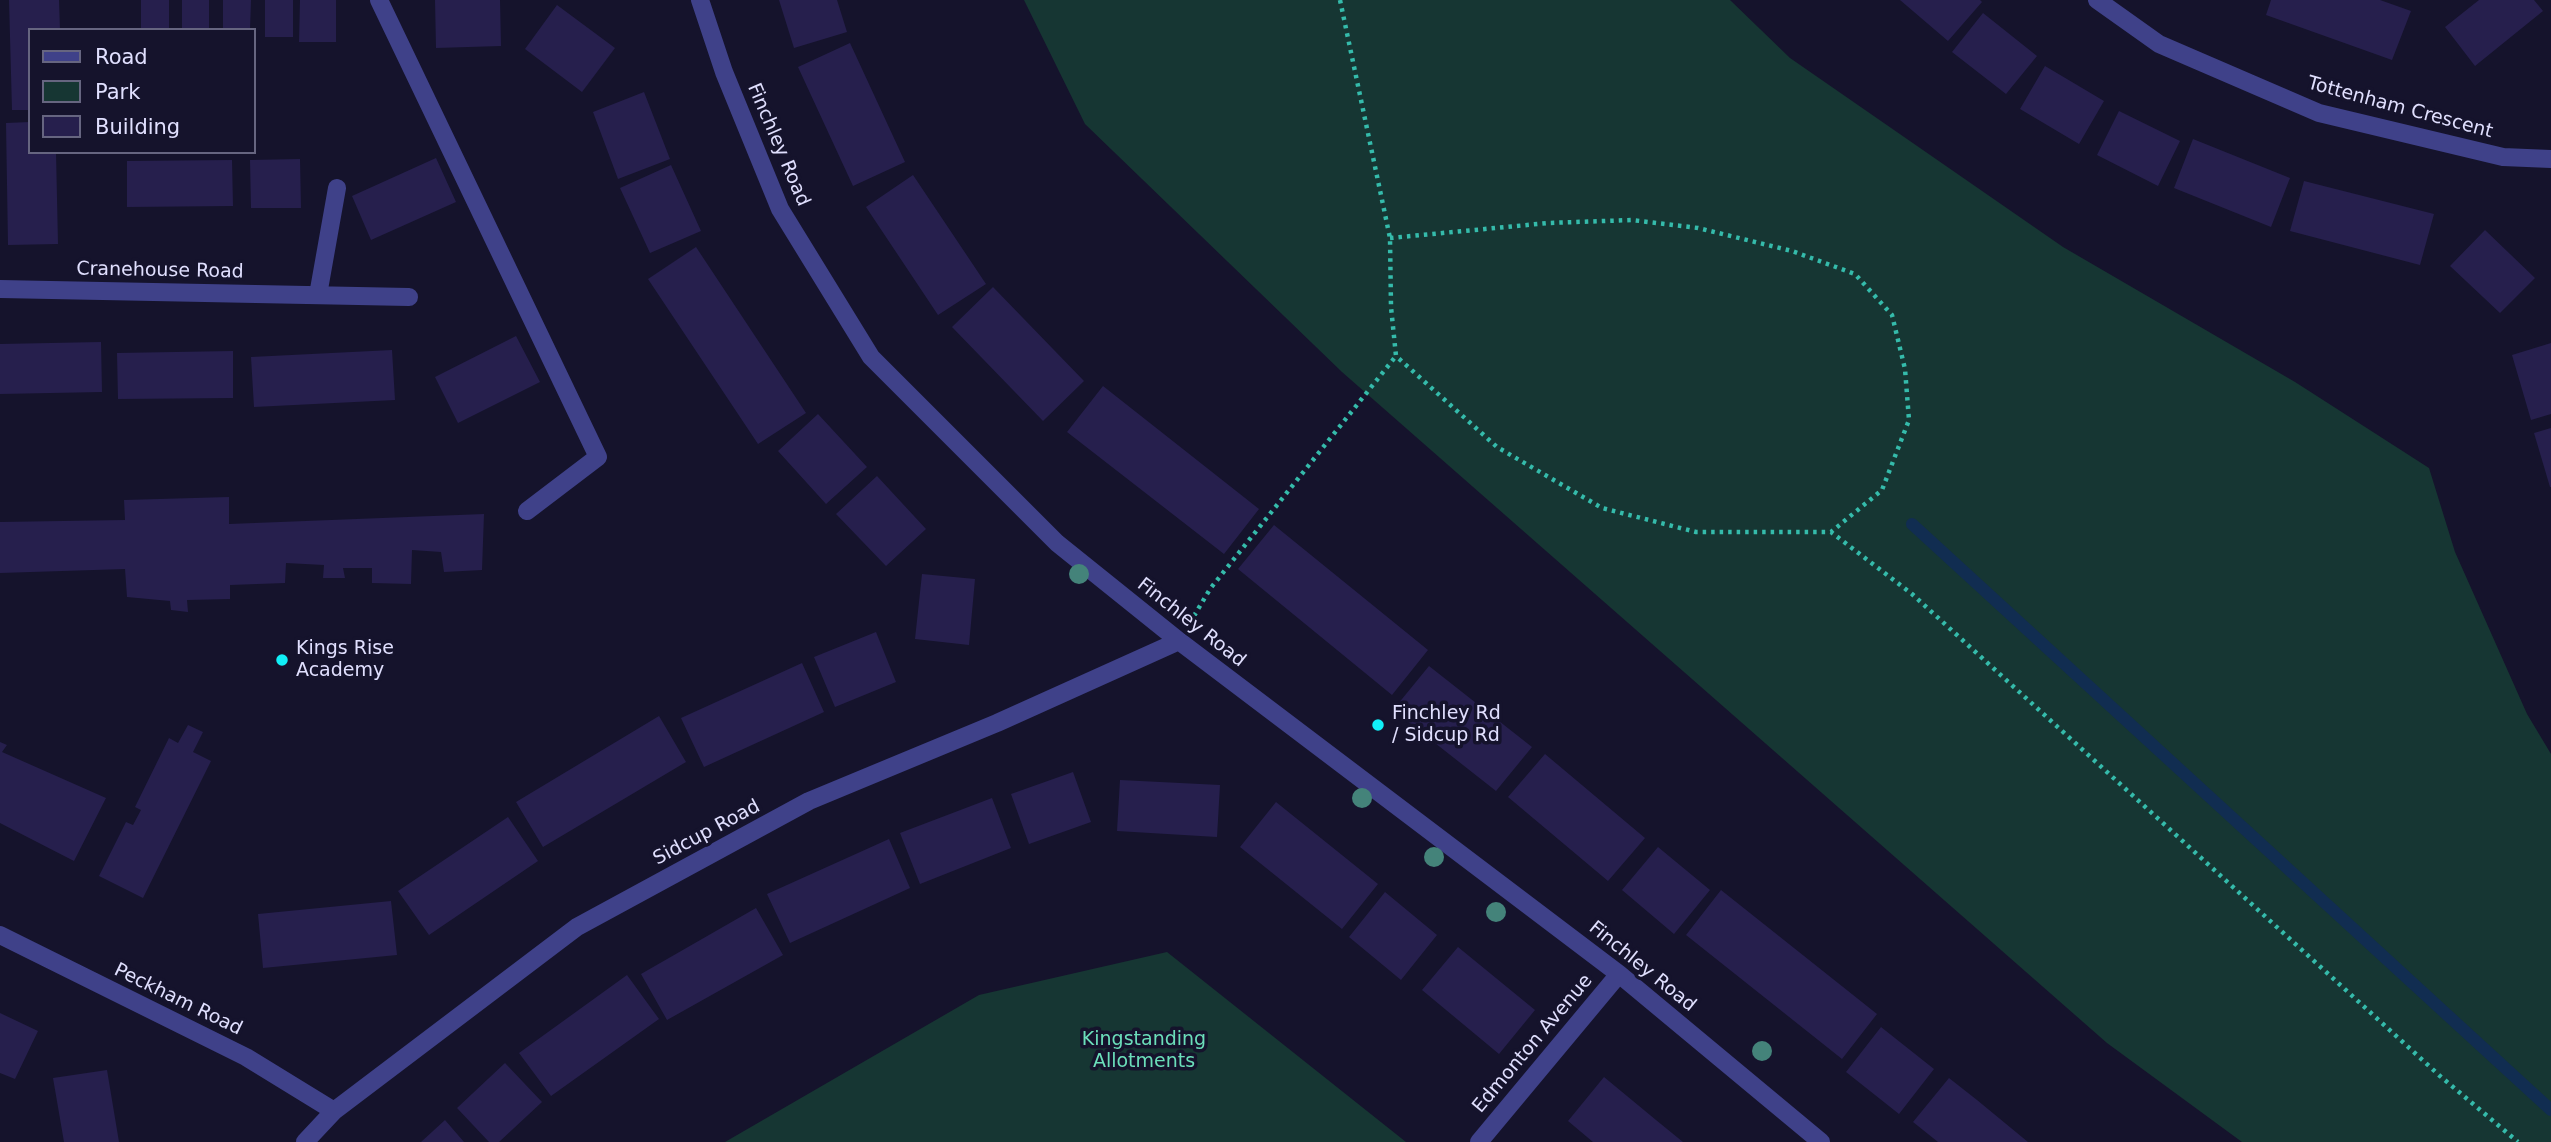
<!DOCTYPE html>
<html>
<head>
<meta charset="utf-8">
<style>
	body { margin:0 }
	#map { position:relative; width:2551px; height:1142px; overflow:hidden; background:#15132c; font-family:"DejaVu Sans",sans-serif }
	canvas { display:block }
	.legend { position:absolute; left:28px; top:28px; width:228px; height:126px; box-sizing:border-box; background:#15132c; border:2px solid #666580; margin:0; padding:9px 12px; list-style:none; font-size:21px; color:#e0dffe }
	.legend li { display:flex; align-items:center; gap:14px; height:35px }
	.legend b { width:35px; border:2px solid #666580 }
</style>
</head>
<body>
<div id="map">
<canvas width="2551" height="1142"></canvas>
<ul class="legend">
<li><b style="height:9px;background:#3f4189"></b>Road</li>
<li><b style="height:19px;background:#163633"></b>Park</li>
<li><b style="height:19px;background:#261f4d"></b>Building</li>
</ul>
</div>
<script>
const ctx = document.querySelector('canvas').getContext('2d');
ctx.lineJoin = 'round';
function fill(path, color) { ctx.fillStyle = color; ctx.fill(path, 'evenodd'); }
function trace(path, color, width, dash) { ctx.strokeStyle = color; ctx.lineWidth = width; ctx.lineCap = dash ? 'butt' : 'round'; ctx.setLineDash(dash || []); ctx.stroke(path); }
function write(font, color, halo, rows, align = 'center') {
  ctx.font = font + ' "DejaVu Sans",sans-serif'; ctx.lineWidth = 7; ctx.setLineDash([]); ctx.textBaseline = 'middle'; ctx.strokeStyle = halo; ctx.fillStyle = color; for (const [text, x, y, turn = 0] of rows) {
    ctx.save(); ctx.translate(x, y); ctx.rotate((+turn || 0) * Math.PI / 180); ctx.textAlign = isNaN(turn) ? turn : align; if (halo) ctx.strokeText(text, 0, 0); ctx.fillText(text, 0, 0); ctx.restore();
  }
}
fill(new Path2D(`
	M1024,0H1730L1790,58L2063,247L2295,382L2429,468L2455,552L2527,714L2551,754V1142H2242L2107,1043L1342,372L1085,124Z
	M1167,952L1406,1142H725L979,995Z`), '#163633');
trace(new Path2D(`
	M1912,524L2551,1110`), '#112d51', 12);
fill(new Path2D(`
	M9,0H59L60,30H30V110H12Z
	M141,0H169V30H141Z
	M182,0H209V30H182Z
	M223,0H251L250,30H223Z
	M265,0H293V37H265Z
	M300,0H336V42H299Z
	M435,0H500L501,46L436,48Z
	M779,0H837L847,32L794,48Z
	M1900,0H1980L1982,2L1948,41Z
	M2271,0H2380L2411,11L2392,60L2266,15Z
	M2479,0H2534L2543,11L2475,66L2445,27Z
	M557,5L615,48L582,92L525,49Z
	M1983,13L2037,56L2006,94L1952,52Z
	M850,43L905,162L853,186L798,67Z
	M2045,66L2104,101L2079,144L2020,109Z
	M644,92L670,159L618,179L593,112Z
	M2119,111L2180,141L2158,186L2097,155Z
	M30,122V152H56L58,244L8,245L6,123Z
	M2193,139L2290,178L2271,227L2174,188Z
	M436,158L456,202L371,240L352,196Z
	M300,159L301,208H251L250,160Z
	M232,160L233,206L127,207V161Z
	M671,165L701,231L650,253L620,188Z
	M913,175L986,284L938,315L866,207Z
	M2304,181L2434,214L2420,265L2290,231Z
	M2485,230L2535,278L2500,313L2450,266Z
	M696,247L806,413L758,444L648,279Z
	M993,287L1084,381L1043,421L952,327Z
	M516,336L540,382L458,423L435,377Z
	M101,342L102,392L0,394V344Z
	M2551,343V414L2531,420L2512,355Z
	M392,350L395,400L254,407L251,357Z
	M233,351V398L118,399L117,353Z
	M1103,386L1259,509L1224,554L1067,432Z
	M818,414L867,467L826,504L778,451Z
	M2551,428V487H2550L2534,433Z
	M877,476L926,529L886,566L836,514Z
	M229,497V524L484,514L482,570L444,572L441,552L412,550L411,584L372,583V568H343L345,578H323L324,565L286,563L285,583L230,585V599L187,600L188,612L171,610L170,601L127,597L125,569L0,573V522L125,520L124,500Z
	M1274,525L1428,650L1392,695L1238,569Z
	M922,574L975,579L969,645L915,639Z
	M876,632L896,682L835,707L814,657Z
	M802,663L824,712L704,767L681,718Z
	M1429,666L1532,747L1496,791L1393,710Z
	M659,716L686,762L543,847L516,802Z
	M188,725L203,732L193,752L211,761L143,898L99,876L126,822L133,825L141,810L135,807L169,738L178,743Z
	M0,742L7,745L2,752L106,798L74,861L0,823Z
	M1545,754L1645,838L1608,881L1508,797Z
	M1073,772L1091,822L1029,844L1011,794Z
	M1120,780L1220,785L1217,837L1117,831Z
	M992,798L1011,848L920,884L900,833Z
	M1276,802L1378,884L1342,929L1240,847Z
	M508,817L538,861L429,935L398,891Z
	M889,839L910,888L790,943L767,894Z
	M1658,847L1710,890L1674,934L1622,890Z
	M1721,890L1877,1014L1842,1059L1686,935Z
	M1385,892L1437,935L1401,980L1349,937Z
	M391,901L397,955L263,968L258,914Z
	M756,908L783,955L667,1020L641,974Z
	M1458,947L1535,1010L1499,1054L1422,990Z
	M627,975L659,1019L551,1096L519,1053Z
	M0,1013L38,1031L15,1079L0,1073Z
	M1881,1027L1934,1069L1899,1114L1846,1072Z
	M505,1063L542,1102L499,1142H489L457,1108Z
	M107,1070L119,1142H64L53,1078Z
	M1604,1077L1656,1120L1683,1142H1593L1568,1121Z
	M1949,1078L1977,1100L2028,1142H1938L1913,1122Z
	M445,1120L464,1142H421Z`), '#261f4d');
trace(new Path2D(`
	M1340,0L1390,238L1391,307L1396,356L1497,447L1602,508L1696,532H1831L1912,594L2440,1076L2518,1142
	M1390,238L1548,223L1632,220L1698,228L1792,251L1855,274L1892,315L1905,369L1909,420L1882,490L1831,532
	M1194,616L1210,589L1396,356`), '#35bbab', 4.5, [3.5, 5]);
trace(new Path2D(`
	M379,0L598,457L527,511`), '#3f4189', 18);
trace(new Path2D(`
	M700,0L724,72L780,209L871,357L1057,543L1179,641L1619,974L1821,1142
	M2097,0L2159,44L2319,113L2503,157L2551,159
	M0,289L409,297
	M318,295L337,188
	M0,935L246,1057L334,1111
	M305,1142L334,1111L577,927L809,801L997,723L1179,641
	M1479,1142L1619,974`), '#3f4189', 18);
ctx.fillStyle = '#44837a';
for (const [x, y] of [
	[1079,574],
	[1362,798],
	[1434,857],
	[1496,912],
	[1762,1051]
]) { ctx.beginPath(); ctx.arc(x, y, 10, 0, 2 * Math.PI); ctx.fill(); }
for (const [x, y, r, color] of [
	[282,660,7,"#11eff7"],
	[1378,725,7,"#11eff7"]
]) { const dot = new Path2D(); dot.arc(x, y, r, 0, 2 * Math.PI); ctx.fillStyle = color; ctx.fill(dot); trace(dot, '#15132c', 2.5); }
write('19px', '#e0dffe', '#15132c', [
	["Tottenham Crescent",2400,108,15],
	["Finchley Road",778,145,67],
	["Cranehouse Road",160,271,1],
	["Finchley Road",1191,623,38],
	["Sidcup Road",707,833,-28],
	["Finchley Road",1642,967,39],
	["Peckham Road",178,1000,26],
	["Edmonton Avenue",1533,1044,-50]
]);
write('19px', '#e0dffe', '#15132c', [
	["Kings Rise",296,649],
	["Academy",296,671],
	["Finchley Rd",1392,714],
	["/ Sidcup Rd",1392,736]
], 'left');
write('19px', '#6bdeba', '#15132c', [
	["Kingstanding",1144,1040],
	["Allotments",1144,1062]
]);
</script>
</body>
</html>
